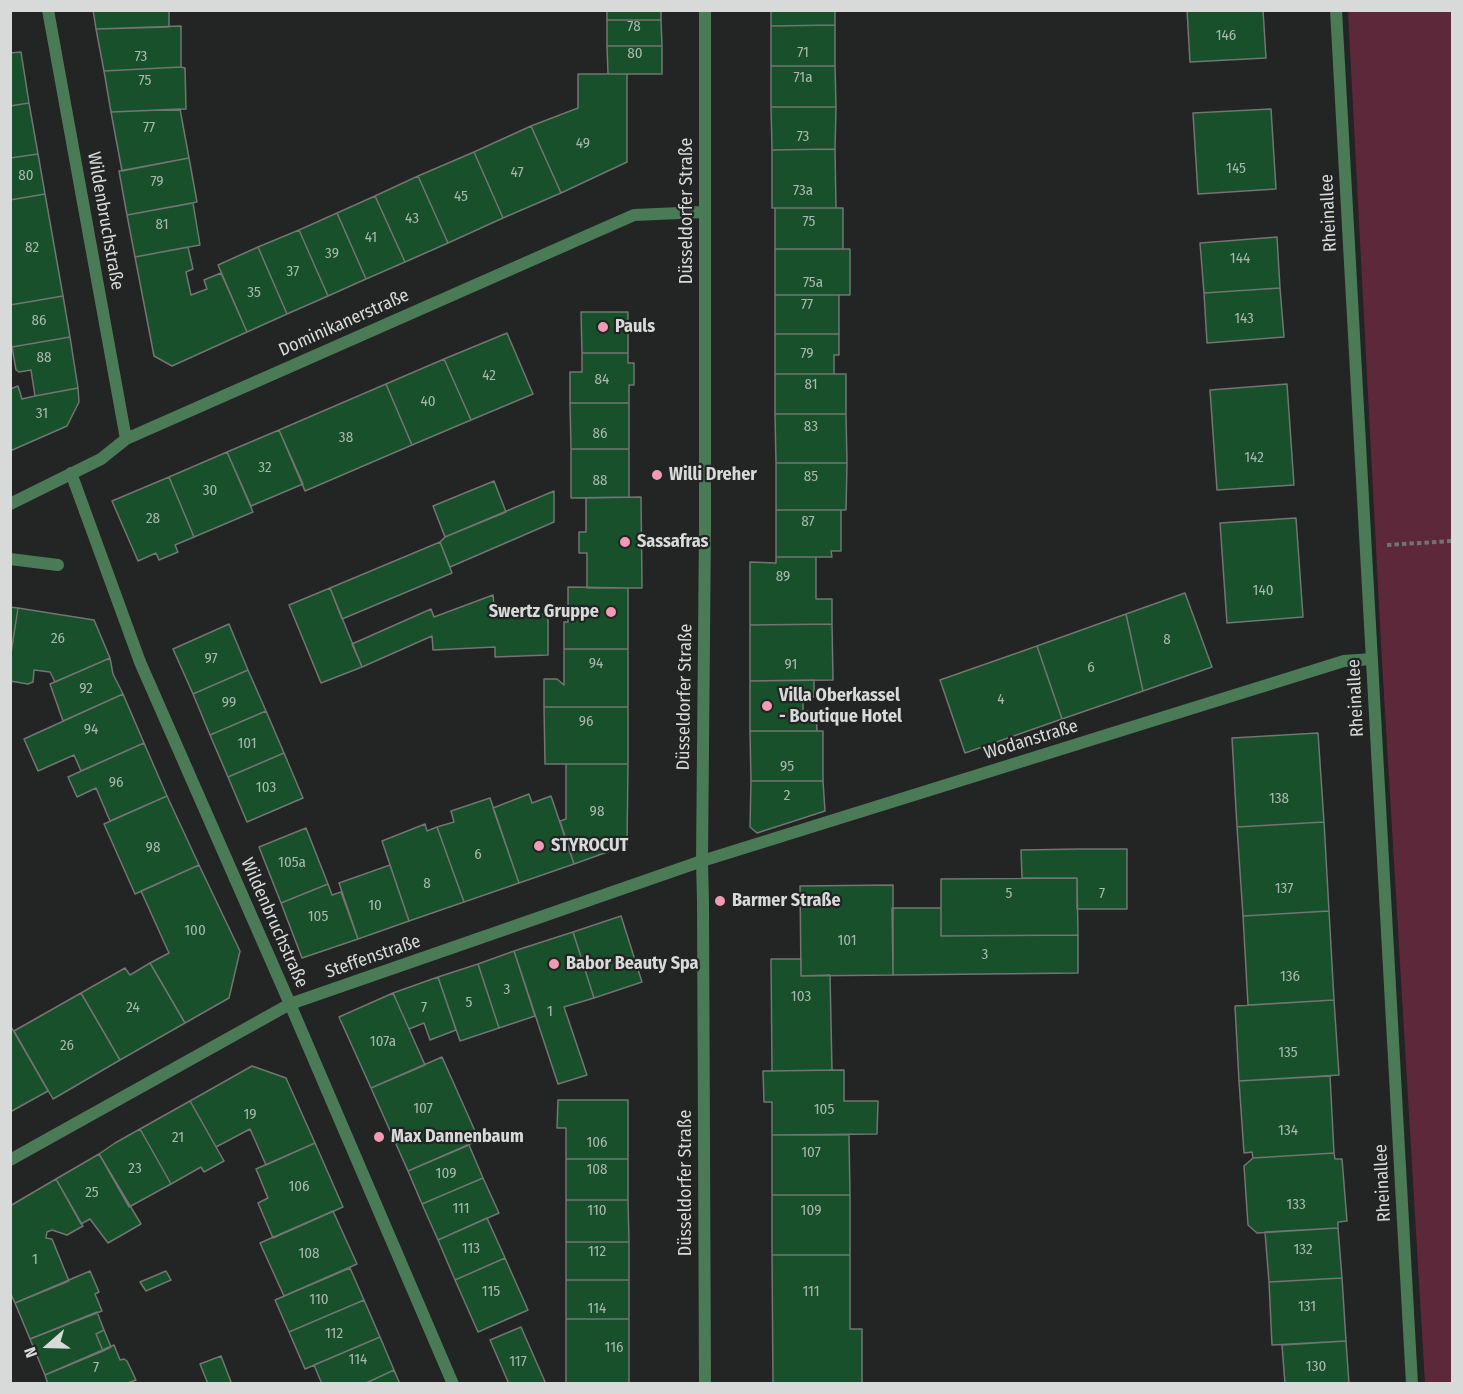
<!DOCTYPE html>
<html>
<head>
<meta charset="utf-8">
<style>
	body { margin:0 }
	#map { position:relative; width:1463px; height:1394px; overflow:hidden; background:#222523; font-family:"Fira Sans Condensed",sans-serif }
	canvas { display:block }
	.frame { position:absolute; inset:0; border:12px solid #d8dad9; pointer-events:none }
	.north { position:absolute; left:18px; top:1316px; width:60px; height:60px; -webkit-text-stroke:4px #222523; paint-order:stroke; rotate:250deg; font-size:16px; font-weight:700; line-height:24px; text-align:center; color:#d8dad9 }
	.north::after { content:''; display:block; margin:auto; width:21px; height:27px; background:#d8dad9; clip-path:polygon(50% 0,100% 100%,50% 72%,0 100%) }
</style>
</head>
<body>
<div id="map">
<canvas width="1463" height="1394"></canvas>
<div class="frame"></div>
<div class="north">N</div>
</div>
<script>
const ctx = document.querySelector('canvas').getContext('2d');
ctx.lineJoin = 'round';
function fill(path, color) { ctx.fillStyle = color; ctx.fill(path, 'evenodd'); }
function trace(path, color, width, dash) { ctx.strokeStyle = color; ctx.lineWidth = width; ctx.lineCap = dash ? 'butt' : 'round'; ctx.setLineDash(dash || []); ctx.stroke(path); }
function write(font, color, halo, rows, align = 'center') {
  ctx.font = font + ' "Fira Sans Condensed",sans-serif'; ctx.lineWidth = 4.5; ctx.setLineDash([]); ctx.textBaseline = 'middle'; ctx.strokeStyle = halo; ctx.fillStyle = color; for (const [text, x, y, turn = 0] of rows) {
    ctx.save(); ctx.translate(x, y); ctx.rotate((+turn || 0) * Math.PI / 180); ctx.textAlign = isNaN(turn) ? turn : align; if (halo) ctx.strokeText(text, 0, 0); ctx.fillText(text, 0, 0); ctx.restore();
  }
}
fill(new Path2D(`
	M1348,11H1452V1383H1425L1381,644Z`), '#5d283a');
const building = new Path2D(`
	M93,10H169V27L96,29Z
	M607,10H661V20H607Z
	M771,10H835V25L771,26Z
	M1187,10H1263L1266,58L1190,62Z
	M607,20H661L662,46H607Z
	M835,25V66H771V26Z
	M181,26V67L104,71L96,29Z
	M607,46H662V74H608Z
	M21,52L29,103L10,106V53Z
	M771,66H835L836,107H771Z
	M181,67L185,68L186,109L111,112L104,71Z
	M578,74H627V162L561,193L531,126L578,108Z
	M29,103L38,154L10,158V106Z
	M771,107H836L835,149L772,150Z
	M180,109L189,158L122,171L111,112Z
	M1271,109L1276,189L1198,194L1193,113Z
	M531,126L561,193L503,218L474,152Z
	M835,149L836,208H772V150Z
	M474,152L503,218L448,243L418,176Z
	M38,154L45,194L10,200V158Z
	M189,158L197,202L127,215L119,171Z
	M418,176L448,243L405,262L375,196Z
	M45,194L63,296L10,305V200Z
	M375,196L405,262L366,279L337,213Z
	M193,203L200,245L135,257L127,215Z
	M775,208H843V249H775Z
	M337,213L366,279L328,296L299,230Z
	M299,230L328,296L287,314L258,247Z
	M1277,237L1280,288L1204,293L1200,243Z
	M188,247L193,269L186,272L191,295L207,289L204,280L221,273L247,332L172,366L154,356L135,257Z
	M258,247L287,314L247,332L218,265Z
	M775,249H850V295H775Z
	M1280,288L1284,337L1207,343L1204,293Z
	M775,295H839V334H775Z
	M63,296L70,337L12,347L10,338V305Z
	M581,312H628V353H582Z
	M507,333L533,394L471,420L444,359Z
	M775,334H839V355H834V374H775Z
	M70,337L78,388L35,396L31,370L19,372L16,370L12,347Z
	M582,353H628V363H634V385H629V403H570V372H582Z
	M444,359L471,420L412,445L386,384Z
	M775,374H846V414H775Z
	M386,384L412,445L305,491L279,430Z
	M1287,384L1294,485L1217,490L1210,390Z
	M18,386L22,399L35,396L78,388L79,402L67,426L10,451V389Z
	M570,403H629V449H571Z
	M775,414H846L847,463H776Z
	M279,430L303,484L251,506L227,452Z
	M571,449H629V497L571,498Z
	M227,452L253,512L194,537L169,477Z
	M776,463H847L846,510H776Z
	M169,477L194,537L175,545L178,552L159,560L156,553L138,561L112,501Z
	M494,481L506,512L445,537L433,506Z
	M554,491V522L450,567L440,542L445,537Z
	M641,497L642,588H587V553H579V532H586V498Z
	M776,510H841V551H831L832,557H776Z
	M1296,518L1303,617L1227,623L1220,523Z
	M440,542L452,573L342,619L330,588Z
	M776,557H816V599H832V624L750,625V562L776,563Z
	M568,587L628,588V649H564V622H568Z
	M330,588L362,667L321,683L289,605Z
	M1185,593L1212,667L1143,691L1126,614Z
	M493,595L495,616L548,614V655L495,657V647L433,650L432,636L362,667L352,644L431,609L434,617Z
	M10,607L18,608L10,660Z
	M18,608L94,620L110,658L55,682L50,672L34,670L33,682L28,684L10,681V660Z
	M1126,614L1143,691L1062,719L1037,646Z
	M229,624L248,670L193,694L173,649Z
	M832,624L833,680L750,681V625Z
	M1037,646L1062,719L965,753L940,680Z
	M564,649H628V707H544V679H557L564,685Z
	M110,658L113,674L123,694L63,721L50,684Z
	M248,670L266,711L210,735L193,694Z
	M814,680V697H803V711H816L817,731H750V681Z
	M123,694L144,743L81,771L74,755L38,771L24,739Z
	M544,707H628V764H545Z
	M266,711L284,753L228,777L210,735Z
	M750,731H823V781H751Z
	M1318,733L1324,822L1237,827L1232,738Z
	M144,743L167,796L110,821L96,788L77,797L68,777Z
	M284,753L303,798L247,822L228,777Z
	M566,764H628L627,845L574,864L560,821L566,819Z
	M751,781H823L825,811L757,833L750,827Z
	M529,794L532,803L551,796L574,864L519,883L493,808Z
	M167,796L199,865L135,894L104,824Z
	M490,798L519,883L464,902L437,827L454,822L451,811Z
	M1324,822L1329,911L1243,916L1237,827Z
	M425,824L427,831L437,827L464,902L409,921L382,841Z
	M306,828L328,884L281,903L259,847Z
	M1080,849H1127V909H1077V878H1022L1021,850Z
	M199,865L240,951L229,998L185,1023L150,963L169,953L141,891Z
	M390,865L409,921L358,939L339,883Z
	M1077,878L1078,935L941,936V879Z
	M328,884L332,895L341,892L358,939L302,958L281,903Z
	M893,885V975L801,976L800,886Z
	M892,908H941V936L1078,935V973L893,975Z
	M1329,911L1334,1000L1248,1005L1243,916Z
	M621,916L642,982L594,998L573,932Z
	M573,932L594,998L564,1007L587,1075L558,1084L514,951Z
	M514,951L535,1016L499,1028L478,964Z
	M771,959H801V976L830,975L832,1070L772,1071Z
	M150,963L185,1023L120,1060L81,993L125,968L130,975Z
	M478,964L499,1028L460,1041L438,977Z
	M438,977L456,1030L430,1040L424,1023L409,1029L393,993Z
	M81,993L120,1060L53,1099L14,1031Z
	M393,993L425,1065L371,1088L339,1017Z
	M1334,1000L1339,1075L1239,1081L1235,1006Z
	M10,1025L48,1091L10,1112Z
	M442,1057L479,1140L408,1171L371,1088Z
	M252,1066L286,1078L315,1143L266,1165L250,1129L216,1147L190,1101Z
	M844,1070V1101H878L877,1134L772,1135V1102H764L763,1071Z
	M1330,1076L1334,1153L1253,1158L1252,1152L1244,1153L1239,1081Z
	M558,1100H628V1159H566V1128H557Z
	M190,1101L224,1161L204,1172L201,1167L171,1184L140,1129Z
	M140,1129L171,1184L129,1207L99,1154L115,1143Z
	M772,1135H849L850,1195H772Z
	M315,1143L343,1207L273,1238L258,1203L268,1198L256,1169Z
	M469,1145L483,1178L422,1204L408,1171Z
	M1334,1153L1335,1159H1342L1347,1221L1338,1222V1228L1257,1233L1248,1225L1244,1166L1253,1158Z
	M99,1154L141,1224L108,1243L90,1219L81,1224L56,1179Z
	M566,1159H628V1200H566Z
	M483,1178L499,1213L438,1240L422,1204Z
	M56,1179L83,1226L67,1235L52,1230L47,1232L46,1238L52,1239L69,1281L15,1303L10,1292V1206Z
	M772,1195H850V1255H772Z
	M566,1200H628L629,1242H566Z
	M333,1211L357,1264L284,1296L260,1243Z
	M487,1218L505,1258L455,1280L438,1240Z
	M1338,1228L1342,1278L1269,1282L1265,1232Z
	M566,1242H629V1280H566Z
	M772,1255H850V1329H862V1384H773Z
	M505,1258L528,1310L478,1332L455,1280Z
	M350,1268L364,1300L289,1332L275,1300Z
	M90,1271L99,1292L95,1294L102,1311L30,1339L15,1303Z
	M166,1271L171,1280L146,1291L140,1282Z
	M1342,1278L1346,1341L1272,1345L1269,1282Z
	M566,1280H629V1319H566Z
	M364,1300L380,1337L305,1369L289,1332Z
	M97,1312L104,1330L96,1334L103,1351L45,1375L30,1339Z
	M566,1319H629V1384H566Z
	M521,1327L546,1384H509L490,1340Z
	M104,1330L111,1347L103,1351L96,1334Z
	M380,1337L394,1370L364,1384H322L314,1365Z
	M1346,1341L1349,1384H1285L1282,1345Z
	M114,1345L120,1360L124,1359L127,1361L136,1380L125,1384H48L45,1375Z
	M221,1356L231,1382L226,1384H208L200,1364Z
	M394,1370L400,1384H364Z`);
fill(building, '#17502b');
trace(building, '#727572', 1.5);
trace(new Path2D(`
	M1387,545L1452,541`), '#717372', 4, [4.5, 3]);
trace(new Path2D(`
	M48,10L126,439
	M1336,10L1412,1384
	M71,473L140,662L290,1004L453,1384
	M10,504L101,459L126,439L634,215L704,212
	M10,559L58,565
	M10,1160L290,1004L702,861L1344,661L1372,659`), '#4b7a57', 12);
trace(new Path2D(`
	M705,1384L703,902L702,861L705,526V10`), '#4b7a57', 12);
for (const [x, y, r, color] of [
	[603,327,6,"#f19ab3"],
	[657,475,6,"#f19ab3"],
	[625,542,6,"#f19ab3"],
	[611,612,6,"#f19ab3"],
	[767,706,6,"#f19ab3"],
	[539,846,6,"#f19ab3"],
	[720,901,6,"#f19ab3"],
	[554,964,6,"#f19ab3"],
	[379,1137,6,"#f19ab3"]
]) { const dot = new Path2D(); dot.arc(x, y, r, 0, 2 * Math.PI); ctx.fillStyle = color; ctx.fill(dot); trace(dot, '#222523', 2); }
write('15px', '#a8b8ae', null, [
	["78",634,27],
	["146",1226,36],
	["71",803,53],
	["80",635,54],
	["73",141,57],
	["71a",803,78],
	["75",145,81],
	["77",149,128],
	["73",803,137],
	["49",583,144],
	["145",1236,169],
	["47",517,173],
	["80",26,176],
	["79",157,182],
	["73a",803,191],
	["45",461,197],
	["43",412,219],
	["75",809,222],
	["81",162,225],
	["41",371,238],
	["82",32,248],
	["39",332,254],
	["144",1240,259],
	["37",293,272],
	["75a",813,283],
	["35",254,293],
	["77",807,305],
	["143",1244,319],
	["86",39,321],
	["79",807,354],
	["88",44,358],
	["42",489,376],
	["84",602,380],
	["81",811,385],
	["40",428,402],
	["31",42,414],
	["83",811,427],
	["86",600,434],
	["38",346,438],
	["142",1254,458],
	["32",265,468],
	["85",811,477],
	["88",600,481],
	["30",210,491],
	["28",153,519],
	["87",808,522],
	["89",783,577],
	["140",1263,591],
	["26",58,639],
	["8",1167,640],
	["97",211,659],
	["94",596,664],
	["91",791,665],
	["6",1091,668],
	["92",86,689],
	["4",1001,700],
	["99",229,703],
	["96",586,722],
	["94",91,730],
	["101",247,744],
	["95",787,767],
	["96",116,783],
	["103",266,788],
	["2",787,796],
	["138",1279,799],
	["98",597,812],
	["98",153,848],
	["6",478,855],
	["105a",292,863],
	["8",427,884],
	["137",1284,889],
	["5",1009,894],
	["7",1102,894],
	["10",375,906],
	["105",318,917],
	["100",195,931],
	["101",847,941],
	["3",985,955],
	["136",1290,977],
	["3",507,990],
	["103",801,997],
	["5",469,1003],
	["24",133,1008],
	["7",424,1008],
	["1",550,1012],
	["107a",383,1042],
	["26",67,1046],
	["135",1288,1053],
	["107",423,1109],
	["105",824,1110],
	["19",250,1115],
	["134",1288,1131],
	["21",178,1138],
	["106",597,1143],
	["107",811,1153],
	["23",135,1169],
	["108",597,1170],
	["109",446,1174],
	["106",299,1187],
	["25",92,1193],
	["133",1296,1205],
	["111",461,1209],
	["110",597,1211],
	["109",811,1211],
	["113",471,1249],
	["132",1303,1250],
	["112",597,1252],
	["108",309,1254],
	["1",35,1260],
	["115",491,1292],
	["111",811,1292],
	["110",319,1300],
	["131",1307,1307],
	["114",597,1309],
	["112",334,1334],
	["116",614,1348],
	["114",358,1360],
	["117",518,1362],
	["130",1316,1367],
	["7",96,1368]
]);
write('18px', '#d8dad9', '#222523', [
	["Düsseldorfer Straße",687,211,-90],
	["Rheinallee",1329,213,-93],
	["Wildenbruchstraße",105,221,80],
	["Dominikanerstraße",344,323,-24],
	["Düsseldorfer Straße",685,697,-89],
	["Rheinallee",1356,698,-93],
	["Wodanstraße",1031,740,-17],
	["Wildenbruchstraße",274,923,66],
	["Steffenstraße",373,957,-19],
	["Düsseldorfer Straße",686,1183,-90],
	["Rheinallee",1383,1183,-93]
]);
write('bold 18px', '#d8dad9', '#222523', [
	["Pauls",615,327],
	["Willi Dreher",669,475],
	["Sassafras",637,542],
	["Swertz Gruppe",599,612,"right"],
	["Villa Oberkassel",779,696],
	["- Boutique Hotel",779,717],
	["STYROCUT",551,846],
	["Barmer Straße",732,901],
	["Babor Beauty Spa",566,964],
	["Max Dannenbaum",391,1137]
], 'left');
</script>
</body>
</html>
